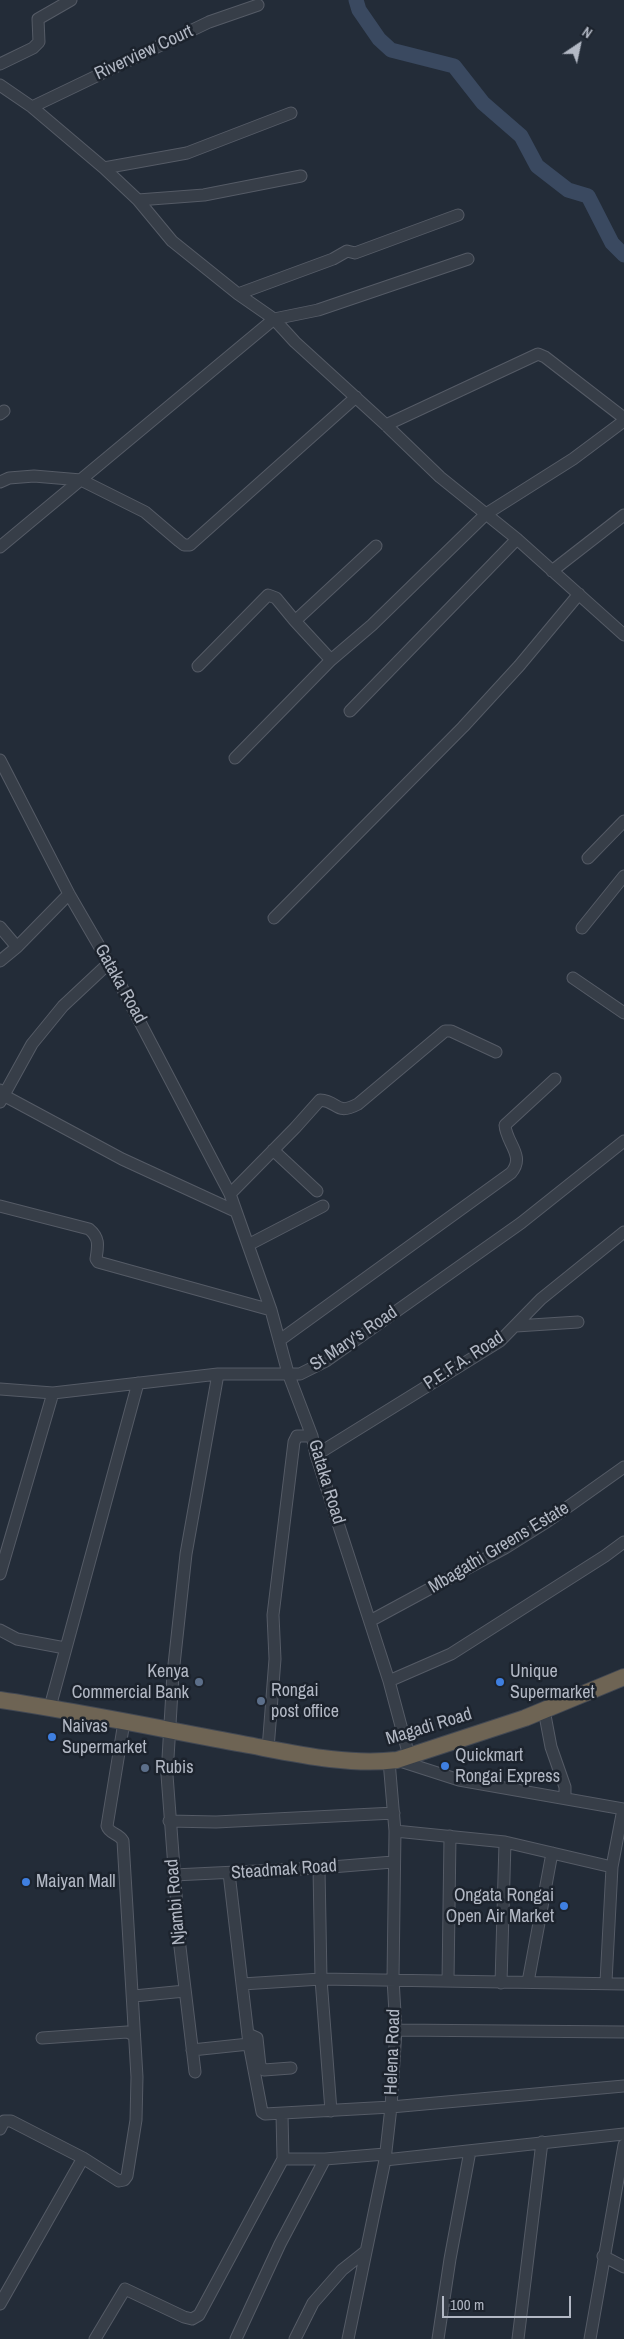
<!DOCTYPE html>
<html>
<head>
<meta charset="utf-8">
<style>
	body { margin:0 }
	#map { position:relative; width:624px; height:2339px; overflow:hidden; background:#232c38; font-family:"Archivo Narrow",sans-serif }
	canvas { display:block }
	.north { position:absolute; left:554px; top:20px; width:50px; height:50px; -webkit-text-stroke:4px #1c232d; paint-order:stroke; rotate:34deg; font-size:14px; font-weight:700; line-height:20px; text-align:center; color:#b2b8c4 }
	.north::after { content:''; display:block; margin:auto; width:18px; height:22px; background:#b2b8c4; clip-path:polygon(50% 0,100% 100%,50% 72%,0 100%) }
	.scale { position:absolute; left:442px; top:2296px; width:129px; height:22px; box-sizing:border-box; border:2px solid #b2b8c4; border-top:0; padding-left:6px; font-size:15px; line-height:18px; white-space:nowrap; color:#b2b8c4; -webkit-text-stroke:4px #1c232d; paint-order:stroke }
</style>
</head>
<body>
<div id="map">
<canvas width="624" height="2339"></canvas>
<div class="north">N</div>
<div class="scale">100 m</div>
</div>
<script>
const ctx = document.querySelector('canvas').getContext('2d');
ctx.lineJoin = 'round';
function trace(path, color, width, dash) { ctx.strokeStyle = color; ctx.lineWidth = width; ctx.lineCap = dash ? 'butt' : 'round'; ctx.setLineDash(dash || []); ctx.stroke(path); }
function write(font, color, halo, rows, align = 'center') {
  ctx.font = font + ' "Archivo Narrow",sans-serif'; ctx.lineWidth = 5; ctx.setLineDash([]); ctx.textBaseline = 'middle'; ctx.strokeStyle = halo; ctx.fillStyle = color; for (const [text, x, y, turn = 0] of rows) {
    ctx.save(); ctx.translate(x, y); ctx.rotate((+turn || 0) * Math.PI / 180); ctx.textAlign = isNaN(turn) ? turn : align; if (halo) ctx.strokeText(text, 0, 0); ctx.fillText(text, 0, 0); ctx.restore();
  }
}
trace(new Path2D(`
	M356,0L359,10L379,39L391,50L454,66L483,103L521,136L537,166L568,190L588,196L612,243L624,255`), '#3a4960', 15);
const minor = new Path2D(`
	M0,64L33,48L39,42L38,19L71,0
	M0,85L32,107L104,168L138,200L172,241L238,294L274,319L295,342L386,425L440,477L517,539L624,635
	M32,107L209,22L258,5
	M104,168L187,153L291,113
	M138,200L204,195L301,176
	M238,294L333,259L347,251L355,253L458,215
	M0,414L4,411
	M386,425L538,354L545,357L624,418
	M0,482L9,478L34,476L81,480L145,512L179,541L184,545H190L356,397
	M0,547L274,319L318,310L468,259
	M552,571L624,515
	M331,660L295,621L376,546
	M198,666L268,595L276,598L295,621
	M350,711L517,539
	M235,758L331,660L372,625L486,514L573,459L624,421
	M0,760L69,894L109,963L230,1194L271,1310L288,1373L312,1436L316,1455L389,1681L409,1756
	M588,858L624,821
	M274,918L463,727L519,666L579,594
	M0,927L17,947
	M582,928L624,876
	M0,961L17,947L69,894
	M573,978L624,1013
	M0,1090L3,1095L122,1159L235,1211
	M0,1102L32,1044L63,1006L109,963
	M273,1150L317,1191
	M230,1194L295,1128L320,1100C339,1101 335,1116 358,1104L445,1031H451L496,1052
	M0,1206L89,1229C100,1238 98,1246 96,1259L98,1262L271,1310
	M248,1245L323,1206
	M516,1326L578,1322
	M280,1340L511,1173C526,1156 506,1143 505,1125L555,1079
	M0,1389L53,1393L218,1374H300L326,1361L521,1223L624,1141
	M316,1455L500,1341L541,1299L624,1232
	M0,1574L53,1393
	M370,1621L505,1548L548,1521L624,1467
	M0,1630L17,1639L65,1648
	M389,1681L451,1654L605,1556L624,1542
	M50,1707L138,1383
	M544,1710L551,1747L565,1787V1797
	M268,1749L275,1659L273,1615L294,1442L297,1436H312
	M397,1760L459,1780L624,1809
	M169,1821L216,1822L394,1813
	M395,1831L505,1842L612,1867
	M319,1868L321,1979L331,2111
	M229,1873L249,2044L262,2112L265,2114L391,2107L624,2086
	M174,1875L319,1868L393,1862
	M448,1981L450,1836
	M528,1982L552,1853
	M606,1982L612,1867L623,1809
	M501,1983L505,1842
	M242,1984L321,1979L624,1984
	M134,1996L185,1991
	M396,2030L624,2032
	M248,2034L257,2038L260,2066L264,2070L291,2068
	M42,2038L127,2032L134,2035
	M192,2050L249,2044
	M195,2072L180,1947L167,1775L173,1674L186,1554L218,1374
	M282,2114L283,2159
	M0,2129L4,2121H11L83,2158L119,2181L124,2180L127,2176L136,2120L137,2077L123,1841C119,1833 109,1834 107,1826L124,1722
	M385,2160L624,2134
	M603,2256L624,2267
	M0,2304L83,2158
	M95,2339L125,2289L184,2317L192,2319L199,2315L283,2159H325L385,2154
	M236,2339L280,2244L325,2159
	M295,2339L313,2303L342,2270L366,2251
	M348,2339L385,2160L391,2107L396,2030L393,1979L395,1831L389,1761
	M438,2339L450,2259L470,2151
	M518,2339L542,2142
	M590,2339L624,2145`);
const highway = new Path2D(`
	M0,1700C81,1712 162,1729 243,1744C292,1753 347,1766 397,1760L525,1718L624,1677`);
trace(minor, '#555b66', 13);
trace(highway, '#424853', 18);
trace(minor, '#373e48', 11);
trace(highway, '#6e6454', 16);
for (const [x, y, r, color] of [
	[199,1682,5,"#5c6f8a"],
	[500,1682,5,"#3f7fe0"],
	[261,1701,5,"#5c6f8a"],
	[52,1737,5,"#3f7fe0"],
	[445,1766,5,"#3f7fe0"],
	[145,1768,5,"#5c6f8a"],
	[26,1882,5,"#3f7fe0"],
	[564,1906,5,"#3f7fe0"]
]) { const dot = new Path2D(); dot.arc(x, y, r, 0, 2 * Math.PI); ctx.fillStyle = color; ctx.fill(dot); trace(dot, '#1c232d', 2); }
write('18px', '#b2b8c4', '#1c232d', [
	["Riverview Court",144,53,-25],
	["Gataka Road",120,984,61],
	["St Mary's Road",354,1339,-34],
	["P.E.F.A. Road",464,1361,-33],
	["Gataka Road",326,1482,73],
	["Mbagathi Greens Estate",499,1548,-31],
	["Magadi Road",429,1727,-17],
	["Steadmak Road",284,1870,-4],
	["Njambi Road",176,1902,-95],
	["Helena Road",393,2052,-88]
]);
write('18px', '#b2b8c4', '#1c232d', [
	["Kenya",189,1672,"right"],
	["Commercial Bank",189,1693,"right"],
	["Unique",510,1672],
	["Supermarket",510,1693],
	["Rongai",271,1691],
	["post office",271,1712],
	["Naivas",62,1727],
	["Supermarket",62,1748],
	["Quickmart",455,1756],
	["Rongai Express",455,1777],
	["Rubis",155,1768],
	["Maiyan Mall",36,1882],
	["Ongata Rongai",554,1896,"right"],
	["Open Air Market",554,1917,"right"]
], 'left');
</script>
</body>
</html>
